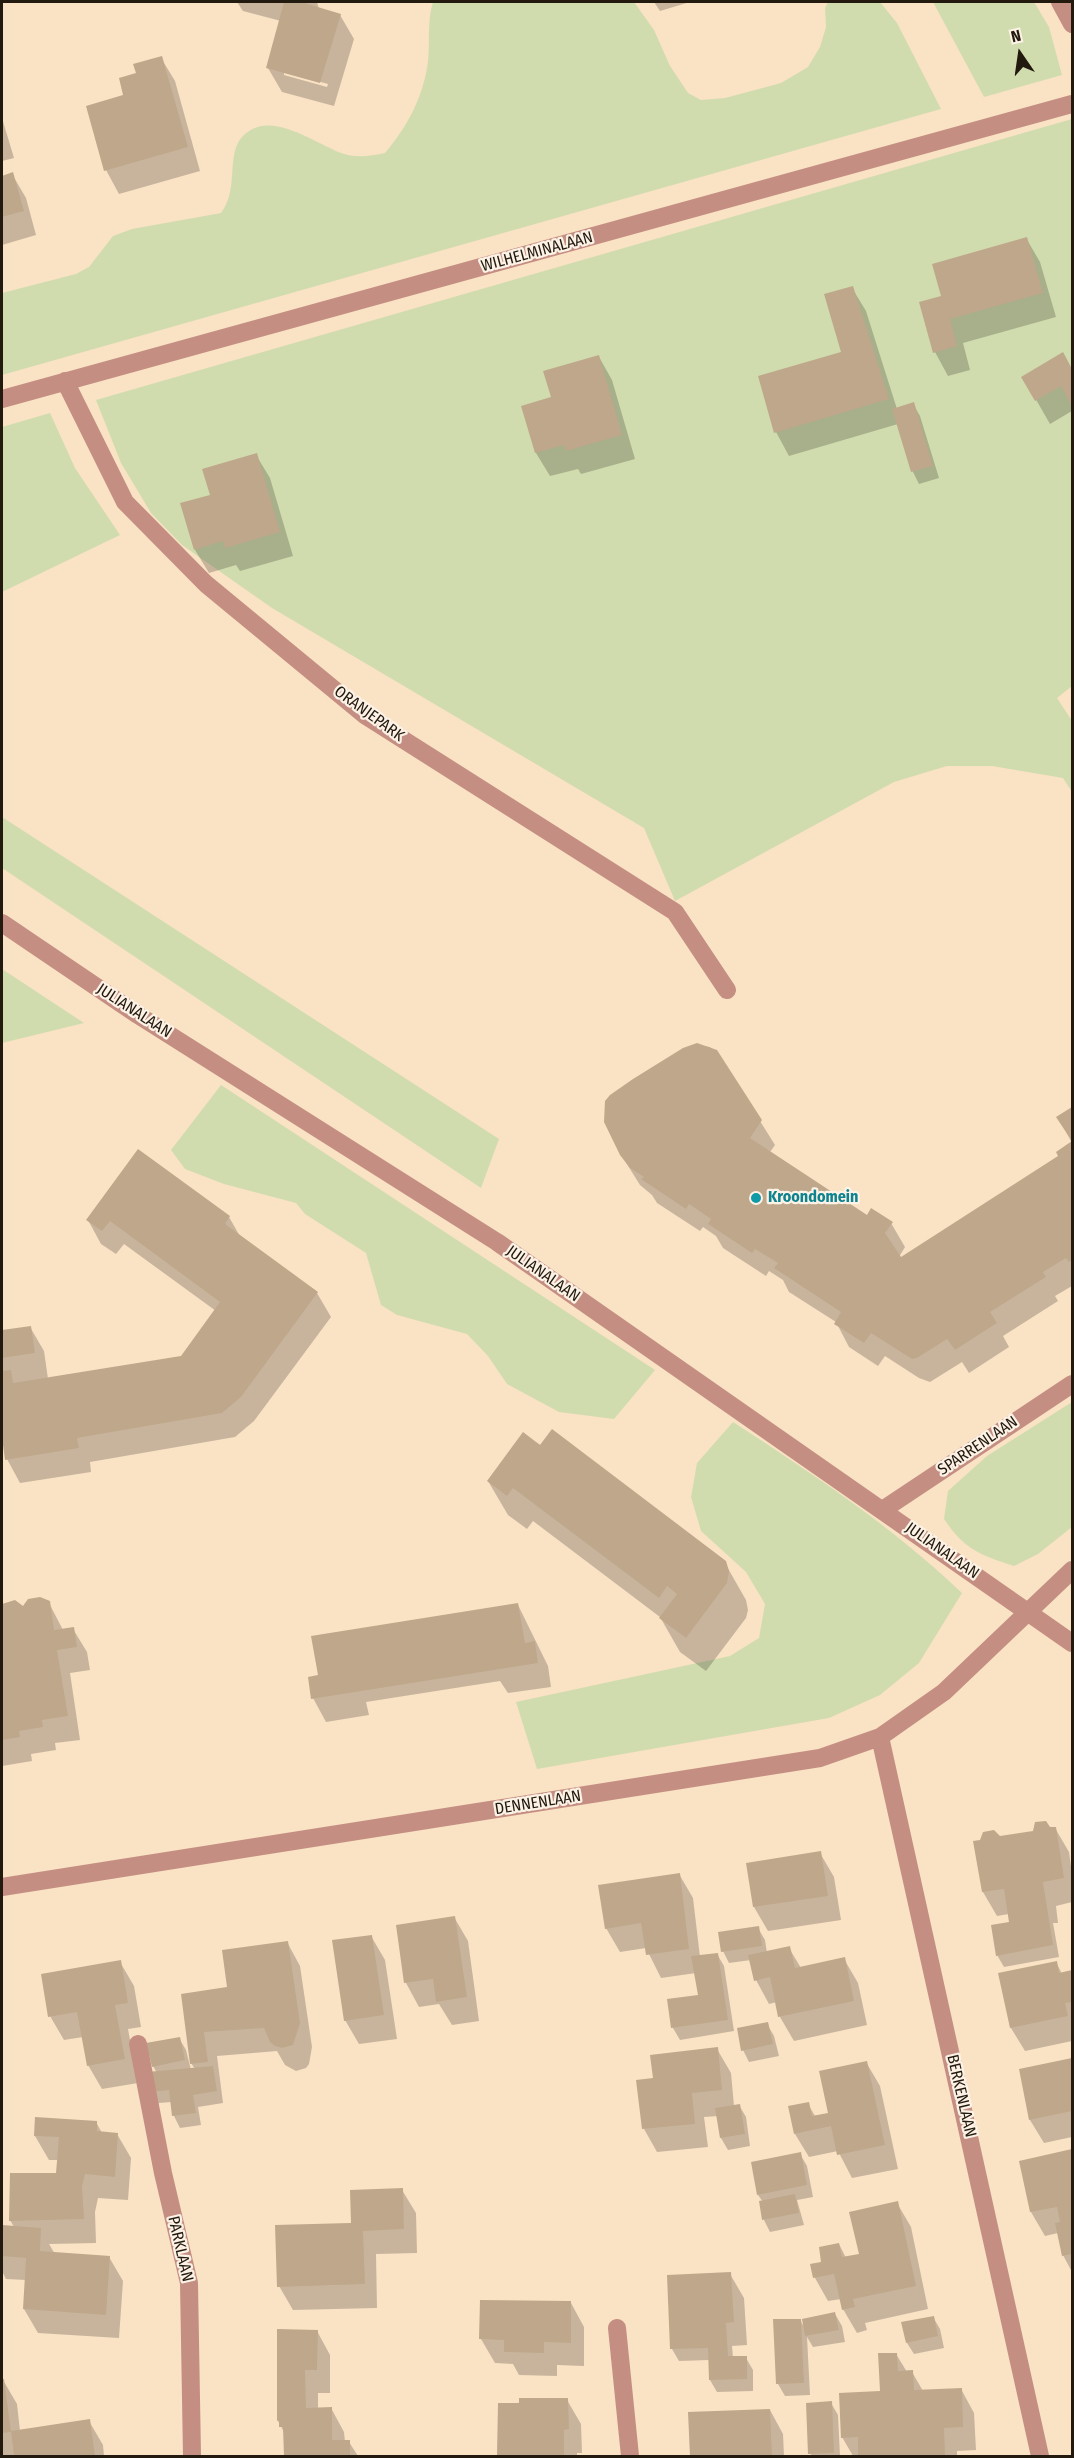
<!DOCTYPE html>
<html>
<head>
<meta charset="utf-8">
<style>
	body { margin:0 }
	#map { position:relative; width:1074px; height:2458px; overflow:hidden; background:#fae2c4; font-family:"Fira Sans Condensed",sans-serif }
	canvas { display:block }
	.frame { position:absolute; inset:0; border:3px solid #231a0f; pointer-events:none }
	.north { position:absolute; left:990px; top:24px; width:60px; height:60px; -webkit-text-stroke:4px #fcf2e6; paint-order:stroke; rotate:347deg; font-size:16px; font-weight:700; line-height:24px; text-align:center; color:#231a0f }
	.north::after { content:''; display:block; margin:auto; width:21px; height:27px; background:#231a0f; clip-path:polygon(50% 0,100% 100%,50% 72%,0 100%) }
</style>
</head>
<body>
<div id="map">
<canvas width="1074" height="2458"></canvas>
<div class="frame"></div>
<div class="north">N</div>
</div>
<script>
const ctx = document.querySelector('canvas').getContext('2d');
ctx.lineJoin = 'round';
function fill(path, color) { ctx.fillStyle = color; ctx.fill(path, 'evenodd'); }
function trace(path, color, width, dash) { ctx.strokeStyle = color; ctx.lineWidth = width; ctx.lineCap = dash ? 'butt' : 'round'; ctx.setLineDash(dash || []); ctx.stroke(path); }
function write(font, color, halo, rows, align = 'center') {
  ctx.font = font + ' "Fira Sans Condensed",sans-serif'; ctx.lineWidth = 4.5; ctx.setLineDash([]); ctx.textBaseline = 'middle'; ctx.strokeStyle = halo; ctx.fillStyle = color; for (const [text, x, y, turn = 0] of rows) {
    ctx.save(); ctx.translate(x, y); ctx.rotate((+turn || 0) * Math.PI / 180); ctx.textAlign = isNaN(turn) ? turn : align; if (halo) ctx.strokeText(text, 0, 0); ctx.fillText(text, 0, 0); ctx.restore();
  }
}
fill(new Path2D(`
	M433,2H634L654,30L670,66L688,93L701,100L725,98L781,83L808,67L820,47L826,27L825,8L828,2H880L897,23L941,109L2,375V293L76,274L89,267L113,236L132,229L221,213C240,188 225,154 243,136C271,108 314,144 344,154C358,158 371,156 385,153C408,126 423,97 428,62C430,42 427,21 433,2Z
	M933,2H1034L1049,27L1062,75L984,97Z
	M1072,119V686L1057,698L1072,721V792L1063,778L992,766H947L894,782L675,901L644,828L272,608L182,545L151,513L121,463L96,400Z
	M50,413L75,468L120,535L2,592V427Z
	M2,817L499,1139L481,1188L2,868Z
	M2,969L84,1023L2,1043Z
	M221,1085L655,1370L614,1419L559,1412L507,1384L488,1356L467,1334L397,1315L381,1305L366,1253L305,1214L296,1203L224,1184L185,1169L171,1150Z
	M1072,1402V1527L1038,1554L1014,1566C980,1555 964,1549 944,1519L948,1491L987,1456Z
	M733,1422C813,1474 893,1527 962,1593L919,1663L880,1695L829,1718L537,1769L516,1702L730,1656L759,1638L765,1604L746,1572L701,1531L691,1497L697,1463Z`), '#d1dcae');
fill(new Path2D(`
	M237,2H317L319,9L340,15L354,39L334,106L282,92L268,68L281,21L243,11ZM284,72L328,84L327,87L284,75Z
	M654,2H690L660,11Z
	M161,58L175,81L200,171L119,194L106,170L125,96L137,75Z
	M2,118L14,158L2,161Z
	M12,174L26,198L36,235L2,245V177Z
	M1026,238L1040,262L1056,317L963,343L970,370L948,376L935,352L943,297Z
	M852,288L866,311L897,409L913,404L920,416L939,478L919,484L913,472L898,424L789,456L776,432L842,353Z
	M1062,354L1072,372V411L1050,424L1023,377Z
	M599,357L612,380L635,459L581,474L578,469L550,476L536,453L553,398Z
	M256,455L270,478L293,556L240,571L236,565L209,573L195,550L212,496Z
	M697,1045L710,1047L720,1057L775,1145L770,1152L867,1217L891,1223L905,1247L899,1257L900,1259L1060,1157L1058,1152L1072,1143V1286L1055,1296L1058,1301L1003,1336L1009,1347L969,1373L962,1362L930,1382L919,1378L885,1356L878,1366L849,1347L836,1322L789,1292L783,1280L769,1271L766,1276L723,1248L716,1236L703,1227L700,1231L657,1203L652,1195L640,1185L625,1161Z
	M1072,1108V1143L1058,1117Z
	M229,1217L241,1238L317,1293L331,1317L254,1421L235,1437L90,1462L91,1472L20,1483L7,1459L2,1428V1332L30,1327L44,1351L48,1379L181,1358L216,1311L124,1244L116,1254L101,1244L88,1220Z
	M523,1434L726,1565L746,1600L748,1610L746,1618L706,1671L680,1652L660,1617L533,1521L527,1529L508,1515L488,1481Z
	M49,1603L63,1630L73,1629L87,1652L90,1670L70,1673L80,1740L55,1743L56,1750L31,1754L32,1761L2,1766V1607L4,1604L23,1608Z
	M518,1605L548,1666L551,1687L508,1693L500,1681L366,1702L369,1715L326,1722L313,1698Z
	M1055,1828L1069,1852L1072,1874V1902L1056,1906L1058,1923H1053L1059,1957L1004,1967L997,1955L1011,1923L1009,1914L997,1916L983,1892L975,1842Z
	M820,1853L834,1877L841,1920L768,1931L754,1907L748,1864Z
	M679,1874L693,1898L700,1957L717,1954L724,1966L734,2031L680,2040L673,2028L669,2000L699,1996L696,1973L661,1978L646,1948L620,1952L606,1928Z
	M454,1917L468,1941L479,2021L452,2025L439,2004L419,2007L406,1983L397,1926Z
	M758,1928L765,1940L767,1953L789,1948L801,1968L844,1959L858,1983L867,2025L794,2041L780,2017L777,2002L769,2004L756,1980L751,1960L729,1963L723,1951Z
	M371,1936L385,1960L397,2039L359,2044L345,2020Z
	M287,1942L300,1966L312,2047L309,2064L306,2068L296,2071L285,2065L277,2051L217,2056L223,2103L198,2107L201,2125L180,2128L174,2116L172,2102L158,2103L152,2091L157,2073L153,2066L179,2038L186,2050L191,2070L195,2069L191,2063L182,1995L229,1988Z
	M120,1962L134,1986L141,2027L128,2029L138,2083L102,2089L88,2065L83,2037L64,2040L50,2016Z
	M1056,1962L1062,1974L1072,1972V2041L1025,2051L1011,2028L1000,1975Z
	M767,2024L774,2036L779,2056L749,2062L743,2050Z
	M717,2049L731,2073L734,2106L739,2105L746,2117L750,2146L728,2150L721,2138L718,2116L704,2117L708,2147L657,2152L644,2129L654,2080Z
	M1072,2060V2137L1044,2143L1030,2120L1020,2071Z
	M866,2062L880,2086L898,2169L852,2178L838,2151L809,2157L795,2134L808,2104L815,2116L830,2114Z
	M96,2122L102,2133L117,2134L131,2158L128,2200L98,2198L95,2212L96,2243L49,2244L55,2254L109,2257L123,2281L119,2338L38,2333L24,2309L26,2280L6,2279L2,2271V2227H14L10,2220L57,2174L58,2160H49L35,2136Z
	M1072,2151V2272L1063,2255L1058,2233L1045,2236L1031,2212L1021,2162Z
	M800,2154L807,2166L813,2197L797,2200L804,2225L770,2232L764,2220L760,2203L763,2202L758,2195Z
	M402,2190L416,2213L417,2253L376,2254L377,2308L293,2310L279,2286Z
	M897,2203L911,2227L928,2309L865,2323L867,2330L857,2333L843,2309L841,2299L828,2301L815,2278L812,2265L823,2263L839,2244L846,2258L860,2255Z
	M730,2274L744,2298L747,2345L732,2346L733,2358H746L753,2370V2391L717,2392L710,2380L709,2360L679,2361L672,2349Z
	M571,2303L584,2327V2366L557,2365V2376L519,2375L513,2364L495,2363L481,2339Z
	M835,2314L842,2326L845,2342L813,2347L807,2337L810,2395L785,2396L778,2384L775,2321L800,2320L804,2327Z
	M933,2317L940,2329L944,2348L914,2354L907,2343Z
	M278,2331H317L330,2355V2393H318V2409L331,2408L344,2432L345,2442H349L358,2456H285V2434L278,2421Z
	M896,2354L907,2372H912L923,2391L961,2389L974,2413L976,2450L957,2451V2456H853L842,2437L882,2392Z
	M3,2380L17,2404L20,2431L89,2421L103,2445L104,2456H2Z
	M567,2400L581,2424L582,2453H577V2456H499V2404Z
	M831,2403L838,2415L840,2456H812L810,2453Z
	M770,2410L783,2434L784,2456H692L690,2413Z`), '#0003');
fill(new Path2D(`
	M284,2H301L341,14L320,83L266,68Z
	M162,56L188,147L104,171L86,106L123,95L119,78L136,73L133,64Z
	M13,172L24,211L2,217V176Z
	M1027,237L1043,293L950,319L957,346L933,353L919,302L941,296L932,264Z
	M853,286L889,399L774,433L758,376L841,352L824,294Z
	M1063,352L1072,369V406L1061,386L1035,401L1021,377Z
	M599,355L622,435L566,451L564,445L535,453L521,406L551,397L543,371Z
	M914,402L933,466L911,472L892,409Z
	M257,453L280,532L225,548L223,541L194,550L180,503L210,495L202,469Z
	M697,1043L717,1050L762,1120L750,1138L867,1215L871,1208L893,1222L885,1233L901,1257L1058,1156L1056,1152L1072,1141L1056,1117L1072,1107V1260L1069,1262L1066,1258L1043,1272L1046,1277L990,1312L997,1323L955,1350L947,1339L917,1358L912,1359L871,1333L864,1343L834,1324L841,1312L774,1268L778,1263L755,1249L752,1253L708,1224L711,1219L689,1204L686,1209L641,1179L644,1177L630,1168L620,1155L604,1122L605,1101L610,1095L633,1079L683,1048Z
	M138,1149L230,1216L225,1224L318,1292L241,1397L222,1413L77,1438L79,1448L5,1460L2,1437V1371L11,1370L13,1383L181,1356L220,1302L110,1221L102,1231L86,1220Z
	M31,1326L35,1353L2,1358V1330Z
	M552,1429L726,1561L729,1571L727,1583L686,1638L659,1618L677,1594L667,1586L659,1598L513,1488L507,1496L487,1481L523,1432L540,1445Z
	M40,1597L50,1601L54,1630L74,1627L77,1647L57,1650L68,1716L42,1720L43,1727L19,1731L20,1737L2,1740V1604L15,1600L23,1606L28,1599Z
	M518,1603L525,1643L535,1641L538,1663L311,1699L308,1677L318,1675L311,1636Z
	M1046,1821L1050,1827H1056L1064,1878L1043,1882L1053,1945L996,1956L991,1925L1009,1922L1004,1889L982,1892L973,1841L980,1840L983,1832L994,1830L1000,1836L1033,1831L1035,1822Z
	M821,1851L828,1896L753,1907L746,1863Z
	M680,1873L689,1949L646,1955L641,1923L605,1929L598,1885Z
	M455,1916L467,1997L436,2002L433,1979L404,1983L396,1925Z
	M759,1926L762,1946L721,1952L718,1932Z
	M372,1935L384,2015L344,2021L332,1940Z
	M288,1941L300,2023L293,2045L282,2048L275,2046L270,2042L264,2028L204,2032L208,2062L190,2064L181,1994L227,1987L222,1950Z
	M790,1946L795,1968L845,1957L854,2001L778,2017L770,1977L754,1981L748,1955Z
	M718,1953L728,2020L671,2028L667,1999L698,1995L691,1956Z
	M121,1960L128,2003L115,2005L125,2059L87,2066L77,2012L48,2017L41,1974Z
	M1057,1961L1059,1973L1072,1970V2002L1065,2003L1068,2016L1010,2028L998,1973Z
	M768,2022L773,2044L741,2051L737,2028Z
	M180,2037L185,2060L152,2067L146,2043Z
	M718,2047L722,2090L692,2093L695,2124L642,2129L636,2080L653,2078L650,2055Z
	M1072,2058V2111L1029,2120L1019,2069Z
	M867,2061L885,2145L837,2155L831,2126L794,2134L788,2106L809,2102L812,2116L828,2113L819,2071Z
	M213,2066L217,2091L193,2095L196,2113L172,2116L169,2090L150,2092L147,2072Z
	M740,2104L745,2134L720,2138L715,2108Z
	M35,2117L97,2121V2131L118,2133L115,2177L85,2174L82,2187L84,2219L9,2221L10,2173H56L59,2137L34,2136Z
	M1072,2149V2254L1062,2256L1055,2223L1060,2222L1057,2207L1030,2212L1019,2161Z
	M801,2152L807,2185L757,2195L751,2162Z
	M403,2188L404,2229L363,2231L365,2284L277,2287L275,2225L351,2223L350,2190Z
	M795,2194L799,2213L762,2220L759,2201Z
	M898,2201L916,2286L853,2299L855,2307L842,2310L834,2274L813,2278L810,2264L821,2262L819,2247L839,2243L842,2257L859,2254L849,2212Z
	M2,2225L41,2228L40,2251L110,2256L106,2315L23,2309L26,2258L2,2256Z
	M731,2272L734,2322L726,2323L728,2356H747V2379L709,2380L708,2348L670,2349L667,2275Z
	M480,2300L571,2301V2343L544,2342V2353L504,2352V2340L479,2339Z
	M835,2312L839,2330L805,2336L802,2319Z
	M934,2316L938,2336L906,2343L901,2322Z
	M773,2319H801L804,2383L776,2384Z
	M277,2329L318,2330L317,2370H305L306,2408L332,2407V2440H350V2456H284L283,2427H279V2420L277,2421Z
	M878,2353H897L898,2371L913,2370L914,2390L962,2388L963,2427L944,2428L945,2456H858V2437L841,2438L839,2393L880,2391Z
	M2,2379H4L11,2432L2,2433Z
	M519,2398H568L569,2429L564,2430V2456H497L498,2403H519Z
	M832,2401L834,2453L808,2454L806,2403Z
	M770,2409L772,2456H690L688,2412Z
	M90,2419L95,2456H14L11,2431Z`), '#bea78a');
trace(new Path2D(`
	M617,2328L630,2456`), '#c48f82', 18);
trace(new Path2D(`
	M1060,2L1072,24
	M65,381L125,502L206,584L366,716L675,912L727,990
	M2,399L1072,104
	M2,923L138,1015L497,1242L1072,1643
	M884,1509L1072,1384
	M880,1737L1040,2456
	M2,1887L820,1758L880,1737L944,1692L1072,1570
	M138,2044L163,2173L189,2283L192,2456`), '#c48f82', 18);
for (const [x, y, r, color] of [
	[756,1198,6,"#0f9aa8"]
]) { const dot = new Path2D(); dot.arc(x, y, r, 0, 2 * Math.PI); ctx.fillStyle = color; ctx.fill(dot); trace(dot, '#fcf2e6', 2); }
write('16px', '#231a0f', '#fcf2e6', [
	["WILHELMINALAAN",537,252,-15],
	["ORANJEPARK",369,714,36],
	["JULIANALAAN",134,1011,33],
	["JULIANALAAN",543,1274,35],
	["SPARRENLAAN",978,1446,-34],
	["JULIANALAAN",942,1551,35],
	["DENNENLAAN",538,1803,-9],
	["BERKENLAAN",961,2096,77],
	["PARKLAAN",180,2249,77]
]);
write('bold 16px', '#0d838f', '#fcf2e6', [
	["Kroondomein",768,1198]
], 'left');
</script>
</body>
</html>
